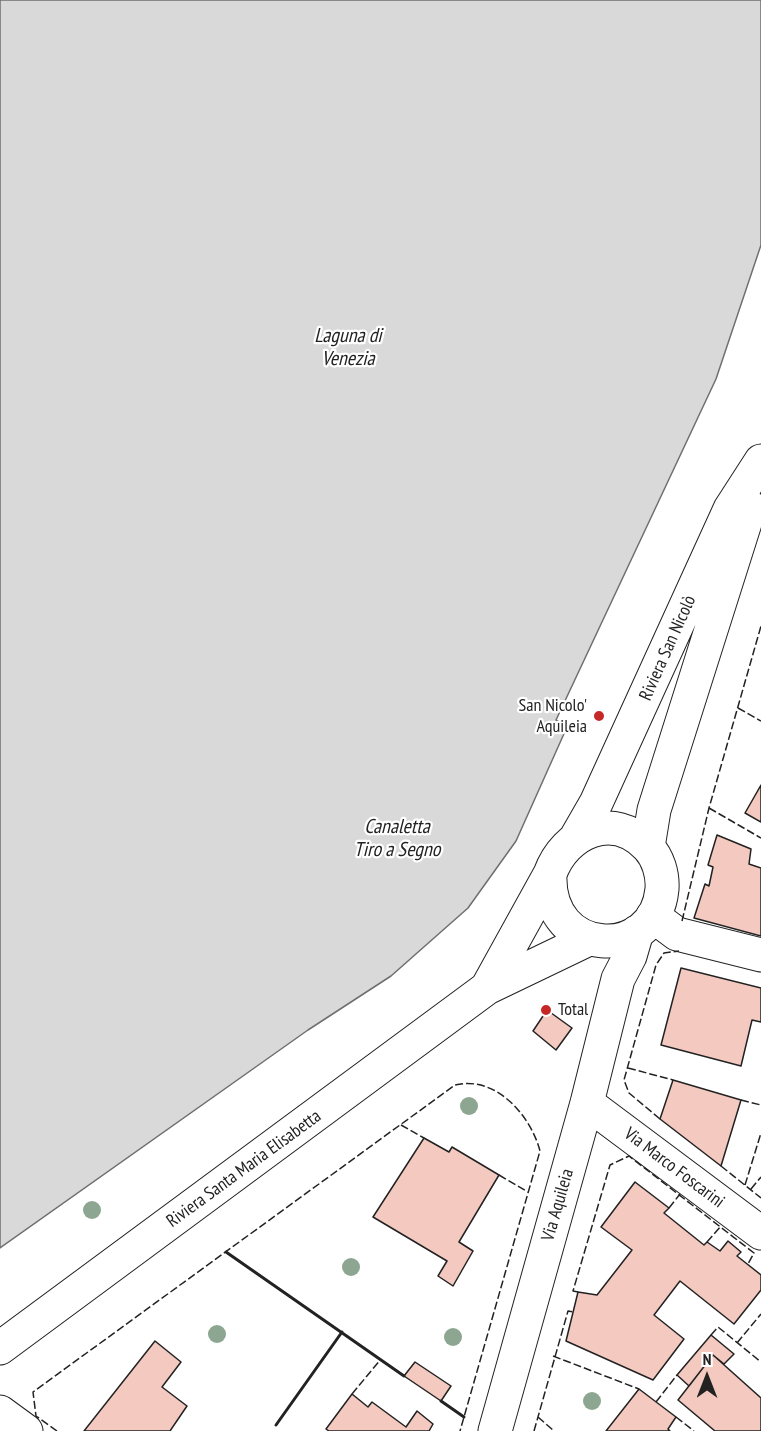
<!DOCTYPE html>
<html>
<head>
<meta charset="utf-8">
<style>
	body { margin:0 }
	#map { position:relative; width:761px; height:1431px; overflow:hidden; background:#fff; font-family:"PT Sans Narrow",sans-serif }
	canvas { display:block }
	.north { position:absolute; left:677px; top:1347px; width:60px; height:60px; -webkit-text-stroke:4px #fff; paint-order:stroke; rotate:0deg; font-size:16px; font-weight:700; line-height:24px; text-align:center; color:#222 }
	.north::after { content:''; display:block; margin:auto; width:21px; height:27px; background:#222; clip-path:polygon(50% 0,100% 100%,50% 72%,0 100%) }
</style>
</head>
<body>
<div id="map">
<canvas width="761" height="1431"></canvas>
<div class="north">N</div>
</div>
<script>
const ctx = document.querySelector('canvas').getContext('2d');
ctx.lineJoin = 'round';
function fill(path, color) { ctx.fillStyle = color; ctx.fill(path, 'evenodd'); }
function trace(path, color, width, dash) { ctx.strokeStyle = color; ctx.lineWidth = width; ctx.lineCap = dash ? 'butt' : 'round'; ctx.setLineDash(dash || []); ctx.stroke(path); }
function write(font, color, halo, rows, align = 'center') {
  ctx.font = font + ' "PT Sans Narrow",sans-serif'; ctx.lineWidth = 4.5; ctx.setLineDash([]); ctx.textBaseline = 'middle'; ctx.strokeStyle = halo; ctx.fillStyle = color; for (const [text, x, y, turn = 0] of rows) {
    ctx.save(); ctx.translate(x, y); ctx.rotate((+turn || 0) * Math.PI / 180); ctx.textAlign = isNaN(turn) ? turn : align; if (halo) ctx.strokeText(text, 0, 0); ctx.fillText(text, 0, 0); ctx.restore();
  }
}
const water = new Path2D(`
	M0,0H761V245L716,379L556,720L567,727L516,841L468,908L391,976L308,1030L0,1248Z`);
fill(water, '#d9d9d9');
trace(water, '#6f6f6f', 1.5);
const building = new Path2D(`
	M761,785V822L745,813Z
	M717,835L751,849L749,864L761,868V936L694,918L705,884L709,886L713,867L708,865Z
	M681,968L761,988V1022L752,1020L741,1066L661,1045Z
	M547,1010L572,1028L556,1050L533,1031Z
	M673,1080L741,1100L721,1166L660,1119Z
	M424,1138L449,1152L452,1147L499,1175L459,1242L473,1251L453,1286L438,1276L447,1261L373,1217Z
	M635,1182L669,1208L664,1213L704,1245L707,1242L720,1251L728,1241L741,1252L737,1256L761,1275V1290L734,1324L680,1281L654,1315L684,1339L653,1380L566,1341L578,1292L597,1295L632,1250L601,1227Z
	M711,1335L734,1354L724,1364L713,1355L689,1386L677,1375Z
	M155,1341L181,1362L162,1387L187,1406L170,1431H84Z
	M713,1355L761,1398V1431H715L678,1400Z
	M415,1362L451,1386L441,1401L404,1376Z
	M639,1389L676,1417L668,1429L670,1431H606Z
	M352,1394L368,1407L372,1402L406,1427L417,1411L433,1424L429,1431H329L326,1429Z`);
fill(building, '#f3c9c0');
trace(building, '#222', 1.5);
const street = new Path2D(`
	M653,916L677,934L761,955
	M587,1103L761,1233
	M0,1412L26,1431
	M495,1431L587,1103L618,979L630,956L637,932`);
const secondary = new Path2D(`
	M577,836L596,803L730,509L761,461
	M648,847L654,810L750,507
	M487,988L550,874C565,832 613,810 648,847C658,858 663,874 662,889C655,963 546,958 550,874
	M0,1348L487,988L589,939`);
trace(street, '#222', 35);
trace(secondary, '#222', 35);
trace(street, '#fff', 33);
trace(secondary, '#fff', 33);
trace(new Path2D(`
	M738,708L761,721
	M709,808L761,838
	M682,921L709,808L761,626
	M628,1068L673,1080
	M741,1100L761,1105
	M660,1119L629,1093L624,1080L656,965L664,953L679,951
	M401,1125L424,1138
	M721,1166L761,1198
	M499,1175L528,1192
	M745,1185L761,1133
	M751,1189L761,1177
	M669,1208L680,1194
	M707,1242L721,1226
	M578,1292L573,1291L610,1165L629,1156L754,1253L748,1264
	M711,1335L718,1327L761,1362
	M737,1343L761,1314
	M553,1356L639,1389
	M352,1394L381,1359
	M656,1402L677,1375
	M538,1417L554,1431
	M676,1417L694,1431
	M57,1431L36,1416L33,1392L455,1085C496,1075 531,1116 540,1151L460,1431
	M534,1431L568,1311L573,1312`), '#222', 1.5, [8, 3]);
trace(new Path2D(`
	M226,1252L404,1376
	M441,1401L464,1417
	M276,1425L342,1332`), '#222', 3);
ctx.fillStyle = '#8da692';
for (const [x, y] of [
	[469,1106],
	[92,1210],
	[351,1267],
	[217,1334],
	[453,1337],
	[592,1401]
]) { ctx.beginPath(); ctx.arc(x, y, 9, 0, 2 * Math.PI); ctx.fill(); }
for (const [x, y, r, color] of [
	[599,716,6,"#c62828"],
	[546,1010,6,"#c62828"]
]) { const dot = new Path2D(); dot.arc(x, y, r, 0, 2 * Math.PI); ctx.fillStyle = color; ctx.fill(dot); trace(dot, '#fff', 2); }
write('18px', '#222', '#fff', [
	["Riviera San Nicolò",668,648,-66],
	["Via Marco Foscarini",674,1168,37],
	["Riviera Santa Maria Elisabetta",244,1169,-36],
	["Via Aquileia",558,1205,-74]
]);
write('18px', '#222', '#fff', [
	["San Nicolo'",587,706],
	["Aquileia",587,727],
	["Total",558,1010,"left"]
], 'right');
write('italic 20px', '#222', '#fff', [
	["Laguna di",348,336],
	["Venezia",348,359],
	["Canaletta",397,827],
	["Tiro a Segno",397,850]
]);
</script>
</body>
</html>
